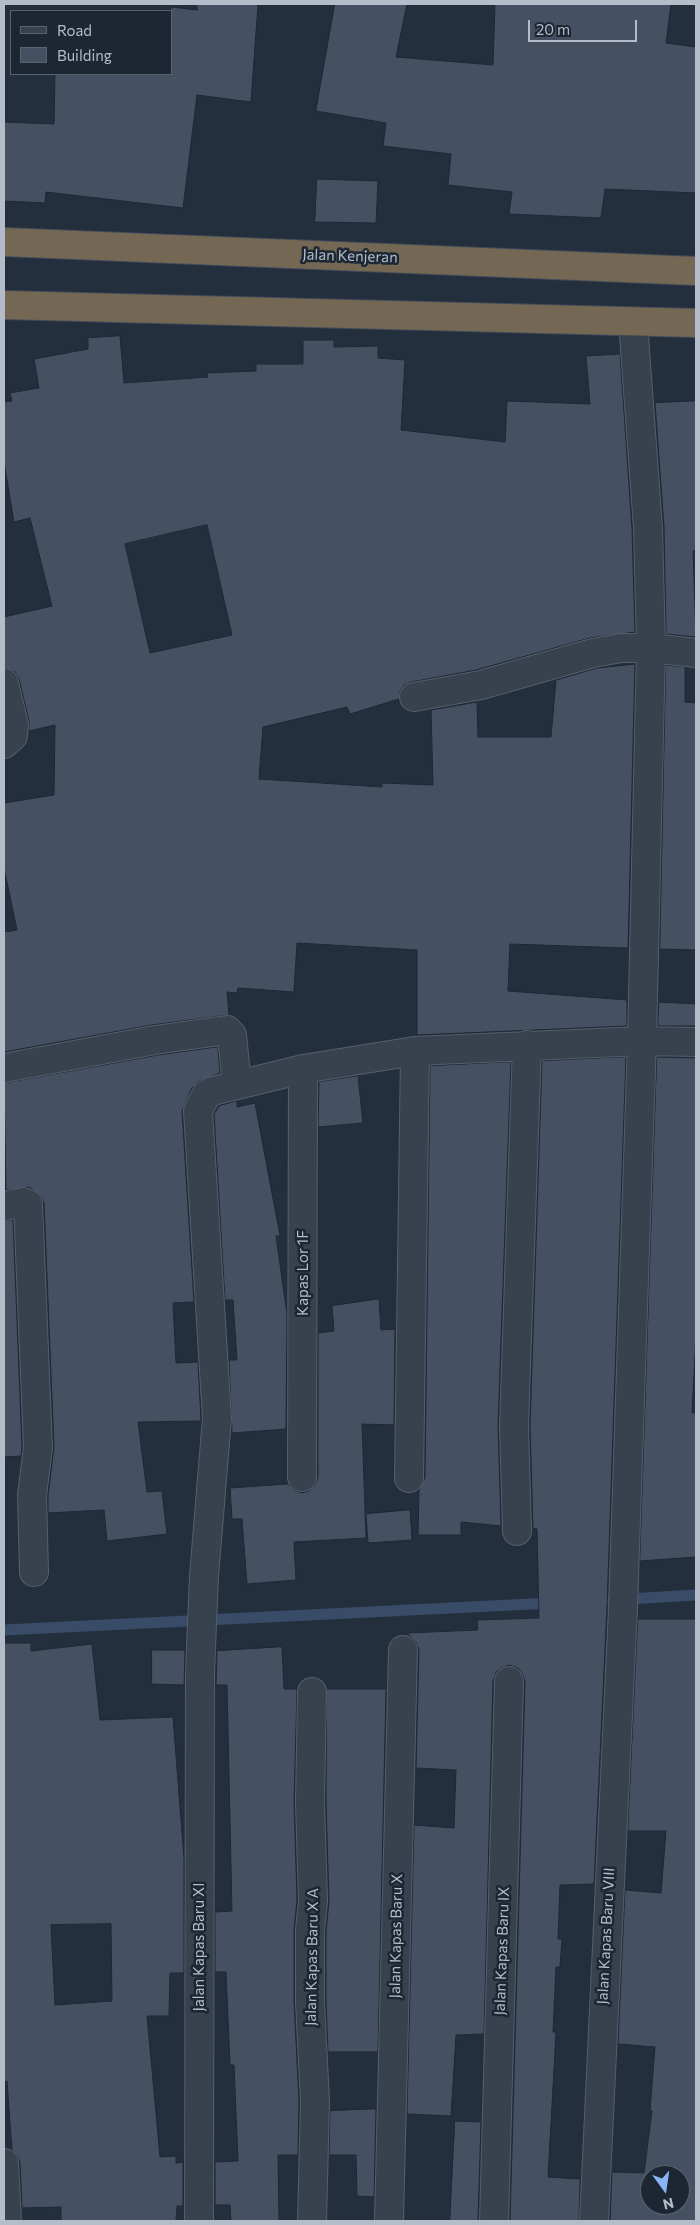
<!DOCTYPE html>
<html>
<head>
<meta charset="utf-8">
<style>
	body { margin:0 }
	#map { position:relative; width:700px; height:2225px; overflow:hidden; background:#242f3e; font-family:Commissioner,sans-serif }
	canvas { display:block }
	.frame { position:absolute; inset:0; border:5px solid #b4bcc9; pointer-events:none }
	.legend { position:absolute; left:10px; top:10px; width:162px; height:65px; box-sizing:border-box; background:#1d2633; border:1px solid #59626f; margin:0; padding:6px 9px; list-style:none; font-size:15px; color:#b4bcc9 }
	.legend li { display:flex; align-items:center; gap:10px; height:25px }
	.legend b { width:25px; border:1px solid #59626f }
	.north { position:absolute; left:640px; top:2165px; width:50px; height:50px; box-sizing:border-box; background:#1d2633; border:1px solid #59626f; border-radius:50%; rotate:166deg; font-size:14px; font-weight:700; line-height:20px; text-align:center; color:#b4bcc9 }
	.north::after { content:''; display:block; margin:auto; width:18px; height:22px; background:#8ab4f8; clip-path:polygon(50% 0,100% 100%,50% 72%,0 100%) }
	.scale { position:absolute; left:528px; top:20px; width:109px; height:22px; box-sizing:border-box; border:2px solid #b4bcc9; border-top:0; padding-left:6px; font-size:15px; line-height:18px; white-space:nowrap; color:#b4bcc9; -webkit-text-stroke:4px #1d2633; paint-order:stroke }
</style>
</head>
<body>
<div id="map">
<canvas width="700" height="2225"></canvas>
<div class="frame"></div>
<ul class="legend">
<li><b style="height:6px;background:#38414e"></b>Road</li>
<li><b style="height:14px;background:#455162"></b>Building</li>
</ul>
<div class="north">N</div>
<div class="scale">20 m</div>
</div>
<script>
const ctx = document.querySelector('canvas').getContext('2d');
ctx.lineJoin = 'round';
function trace(path, color, width, dash) { ctx.strokeStyle = color; ctx.lineWidth = width; ctx.lineCap = dash ? 'butt' : 'round'; ctx.setLineDash(dash || []); ctx.stroke(path); }
function fill(path, color) { ctx.fillStyle = color; ctx.fill(path, 'evenodd'); }
function write(font, color, halo, rows, align = 'center') {
  ctx.font = font + ' Commissioner,sans-serif'; ctx.lineWidth = 5; ctx.setLineDash([]); ctx.textBaseline = 'middle'; ctx.strokeStyle = halo; ctx.fillStyle = color; for (const [text, x, y, turn = 0] of rows) {
    ctx.save(); ctx.translate(x, y); ctx.rotate((+turn || 0) * Math.PI / 180); ctx.textAlign = isNaN(turn) ? turn : align; if (halo) ctx.strokeText(text, 0, 0); ctx.fillText(text, 0, 0); ctx.restore();
  }
}
trace(new Path2D(`
	M593,1601L696,1595
	M4,1630L552,1603`), '#394c67', 11);
const building = new Path2D(`
	M197,4H258L251,102L197,95L183,208L46,192L45,203L4,201V122L54,124L55,74H171V7L197,10Z
	M335,4H407L396,57L493,65L495,4H671L666,43L696,47V193L605,189L601,218L509,214L512,192L448,185L451,154L383,146L386,123L316,111Z
	M317,179L378,181L376,223L315,222Z
	M120,336L124,383L208,377L207,373L256,371V364H303V340H334V347L378,346V358L405,360L401,430L505,442L507,401L590,404L586,356L620,354L632,529L635,632L590,638L476,670L411,682L404,685L400,691L399,699L350,714L347,707L263,727L259,779L382,787V783L433,785L431,710L477,702L478,737H551L556,680L597,668L635,664L628,948L510,944L508,991L627,1000V1026L417,1035V950L297,943L294,992L238,988L237,993L227,992L229,1015L152,1025L4,1052V932L17,930L4,868V803L54,795L55,725L29,731V721L19,679L15,672L4,668V617L52,606L30,518L14,522L4,462V402L12,401L10,393L39,388L34,359L88,349V338ZM207,525L232,635L150,653L125,544Z
	M696,401V551H693L696,637L666,634L664,527L655,403Z
	M666,665L685,667V702L696,703V950L660,949Z
	M659,1002L696,1004V1026H658Z
	M218,1047L220,1073L198,1082L192,1088L182,1111L194,1302L173,1303L176,1363L198,1362L201,1421L138,1422L147,1492L162,1491L167,1534L107,1541L104,1510L48,1513V1496L54,1447L44,1203L40,1195L29,1187L6,1190L4,1083L158,1055Z
	M626,1057L607,1607L594,1884L560,1885L558,1939H562L560,1967H556L553,2032H556L548,2177L580,2179L579,2221H510L525,1681L522,1673L518,1668L509,1665L501,1668L496,1672L493,1681L484,2034L456,2035L451,2116L407,2114L414,1825L454,1828L456,1770L416,1768L419,1650L416,1642L407,1633L478,1630L477,1620L539,1618L537,1529L533,1528L530,1426L542,1061Z
	M657,1057L696,1058V1335L692,1413H696V1557L640,1561Z
	M511,1062L498,1425L501,1526L461,1522V1535H418L419,1490L425,1478L430,1066Z
	M358,1076L363,1123L318,1127L319,1082Z
	M237,1101V1107L255,1103L280,1236H276L287,1314L286,1429L232,1433L229,1360H237L233,1300H225L214,1114L219,1106Z
	M13,1220L22,1447L21,1456L4,1457V1221Z
	M379,1299L381,1330L395,1329L394,1425L362,1424L366,1538L294,1542L296,1580L247,1584L242,1519H232L230,1488L288,1484L294,1490L302,1493L309,1491L315,1485L318,1477V1333L334,1331L332,1306Z
	M410,1510L412,1540L368,1543L366,1514Z
	M638,1619H696V2221H610L612,2172L644,2173L652,2111L650,2110L655,2047L618,2044L625,1890L661,1893L666,1831H628ZM650,2175H680V2205H650Z
	M4,1643H31V1651L92,1644L100,1720L173,1717L184,1859V1973H170L169,2016H147L160,2157L176,2156V2163L183,2162V2206H177L176,2221H61V2207L22,2208L20,2162L17,2155L12,2150L7,2081L4,2082ZM111,1924L112,2001L55,2005L51,1925Z
	M282,1647L284,1689H297L294,1802L297,1900L294,1930V2002L299,2101L298,2155H278L279,2221H231L230,2205H215V2162L238,2161L234,2065H230L226,1972H215V1912L232,1911L227,1685H216L217,1651Z
	M152,1650H185L184,1685L152,1684Z
	M327,1689H386L378,2052H328L326,2002V1931L329,1901L326,1802Z
	M376,2109L374,2197L357,2196L356,2155H329L330,2111Z
	M455,2121L481,2122L478,2221H450Z`);
fill(building, '#455162');
trace(building, '#1f2835', 1);
const street = new Path2D(`
	M4,683L14,725L13,736L4,744
	M414,697L481,685L593,653L621,648H651L696,653
	M4,1068L155,1040L227,1030L232,1035L237,1085
	M4,1206L23,1202L28,1204L38,1448L32,1495L34,1572
	M302,1477L303,1069
	M409,1478L415,1051
	M517,1531L514,1426L527,1045
	M4,2163L7,2221
	M199,2221L200,1672L204,1576L217,1418L198,1111L206,1095L213,1091L303,1069L415,1051L642,1041L696,1042
	M312,2221L315,2101L310,2002V1930L313,1901L310,1802L312,1692
	M389,2221L403,1650
	M494,2221L509,1681
	M594,2221L623,1608L642,1041L651,648L648,528L633,322`);
const highway = new Path2D(`
	M4,242L696,271
	M4,305L696,323`);
trace(street, '#565f6c', 30);
trace(highway, '#434c59', 30);
trace(street, '#38414e', 28);
trace(highway, '#746855', 28);
write('15px', '#b4bcc9', '#1d2633', [
	["Jalan Kenjeran",350,256,2],
	["Kapas Lor 1F",303,1273,-90],
	["Jalan Kapas Baru X",396,1936,-89],
	["Jalan Kapas Baru VIII",606,1936,-87],
	["Jalan Kapas Baru XI",199,1947,-90],
	["Jalan Kapas Baru IX",502,1951,-88],
	["Jalan Kapas Baru X A",312,1957,-89]
]);
</script>
</body>
</html>
